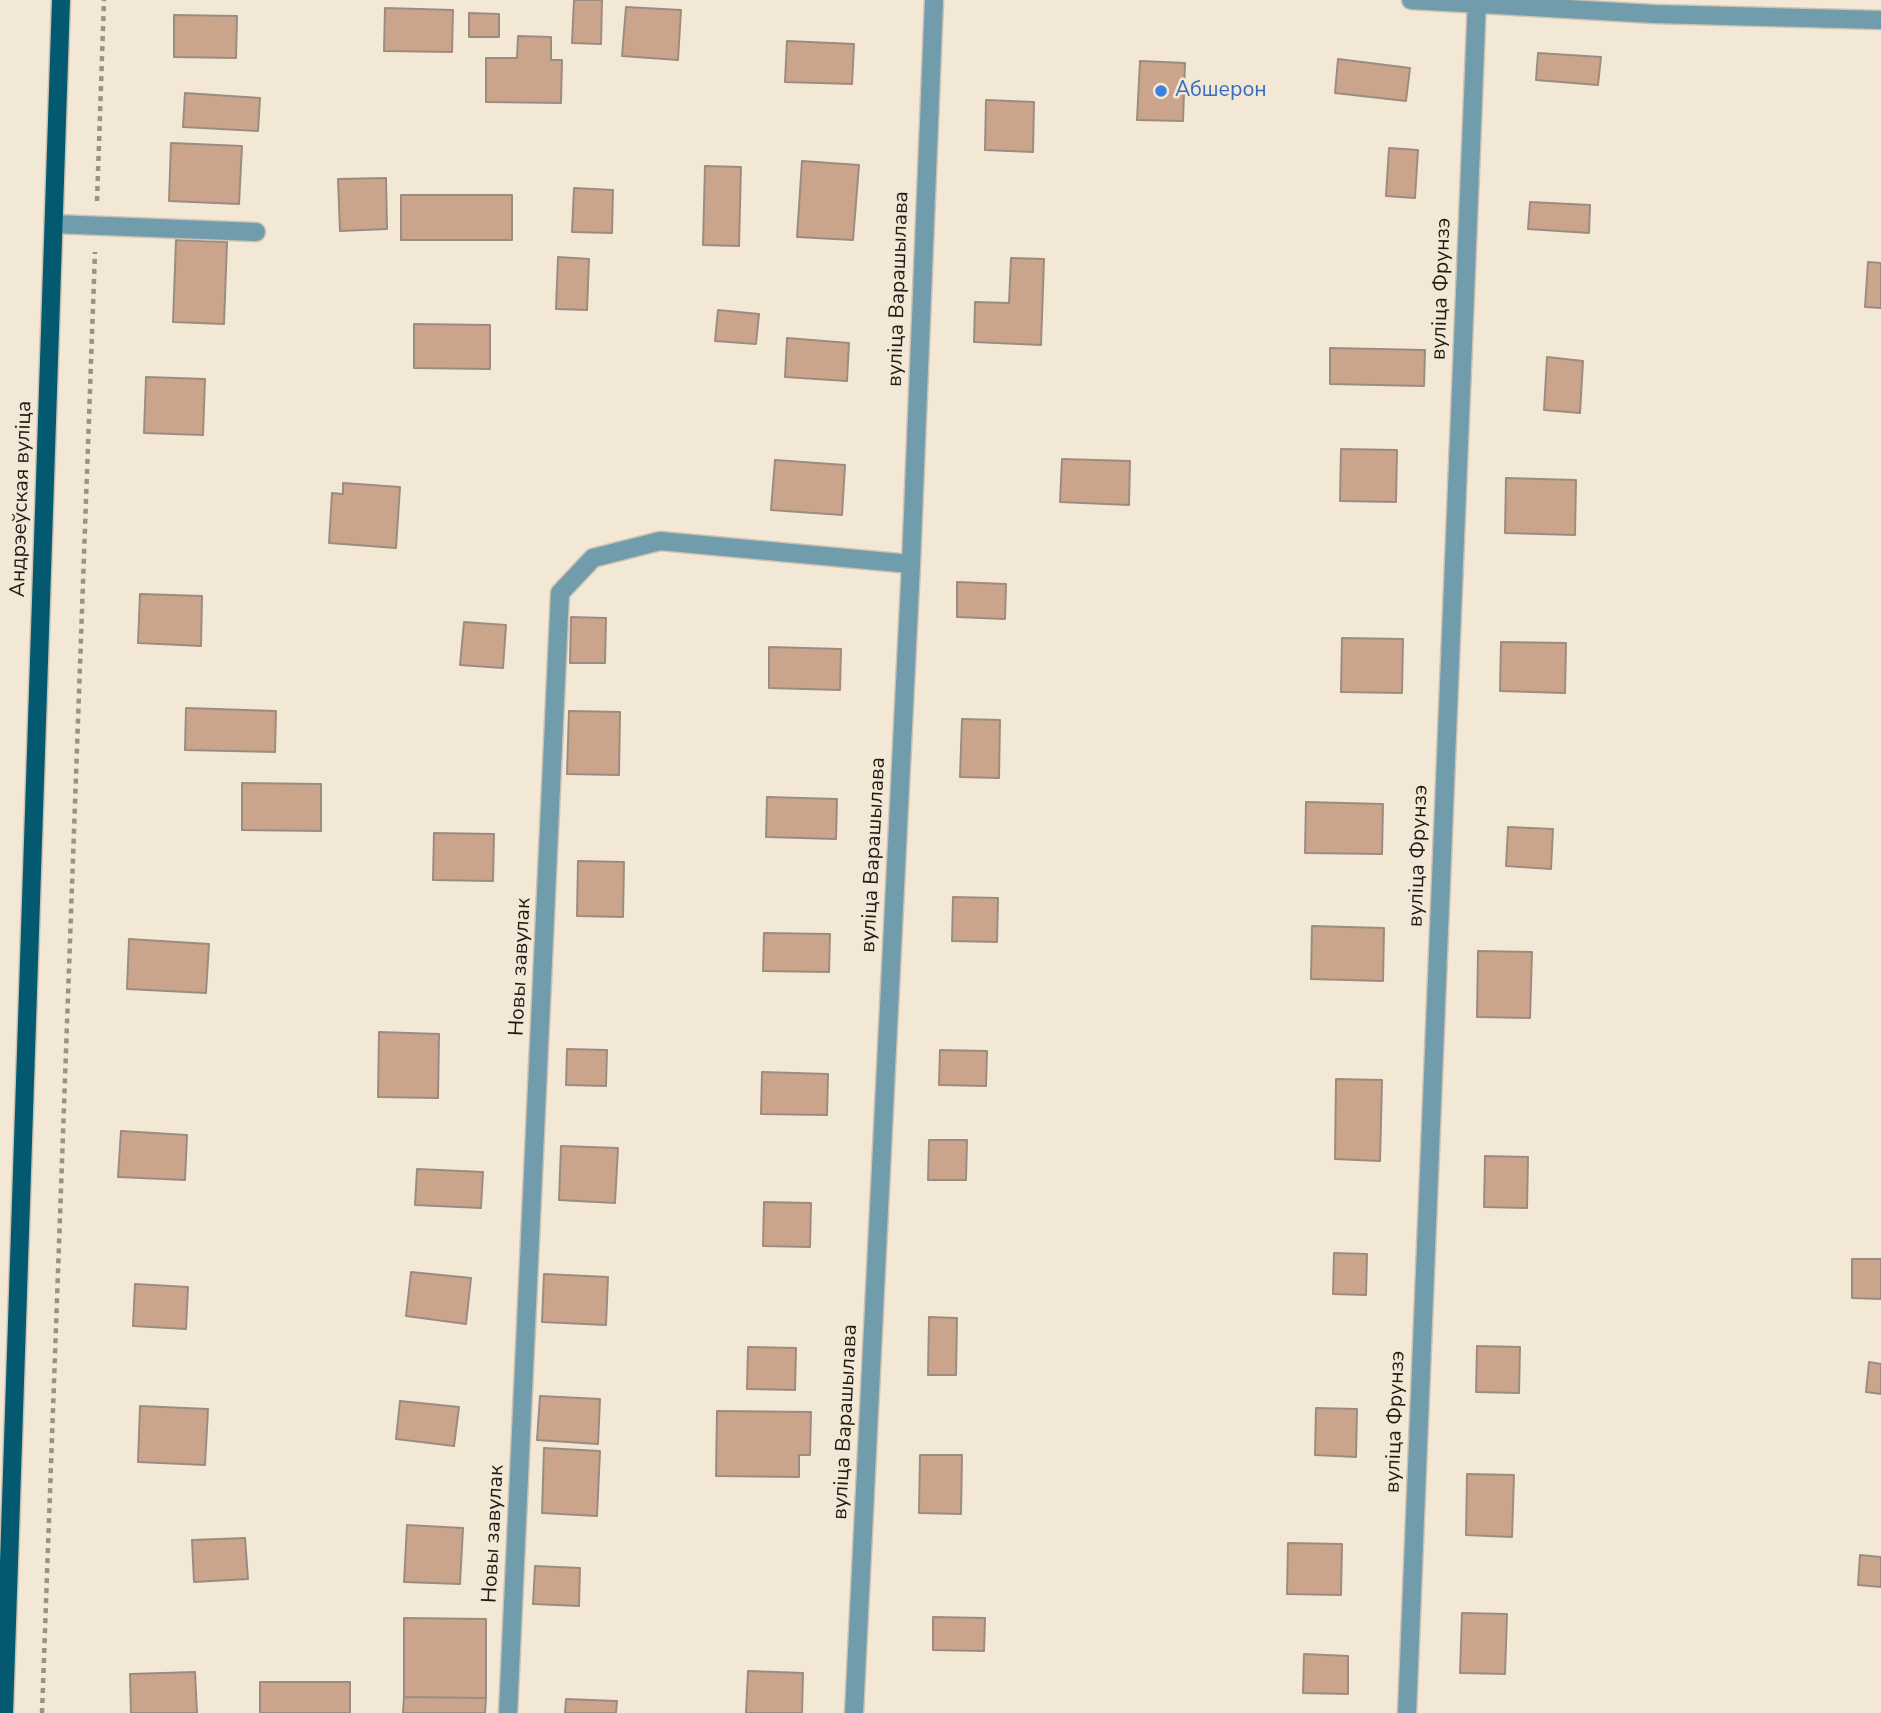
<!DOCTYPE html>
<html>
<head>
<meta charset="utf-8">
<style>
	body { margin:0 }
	canvas { display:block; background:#f3e8d6 }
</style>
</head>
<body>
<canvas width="1881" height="1713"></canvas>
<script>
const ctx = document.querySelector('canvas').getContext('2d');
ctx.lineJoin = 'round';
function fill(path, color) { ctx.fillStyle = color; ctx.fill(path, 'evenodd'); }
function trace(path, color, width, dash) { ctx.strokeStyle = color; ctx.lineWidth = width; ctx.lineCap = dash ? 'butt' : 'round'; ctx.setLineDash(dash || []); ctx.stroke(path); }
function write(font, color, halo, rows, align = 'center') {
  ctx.font = font + ' "Nunito Sans",sans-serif'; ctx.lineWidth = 5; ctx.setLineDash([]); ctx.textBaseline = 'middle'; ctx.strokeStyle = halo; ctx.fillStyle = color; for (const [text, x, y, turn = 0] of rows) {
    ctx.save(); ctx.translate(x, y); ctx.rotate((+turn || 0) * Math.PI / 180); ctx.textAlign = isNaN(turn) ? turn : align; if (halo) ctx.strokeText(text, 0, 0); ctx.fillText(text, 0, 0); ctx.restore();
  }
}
const building = new Path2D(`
	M574,0H602L601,44L572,43Z
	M626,7L681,10L678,60L622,56Z
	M385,8L453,10L452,52L384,51Z
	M469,13L499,14V37H469Z
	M174,15L237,16L236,58L174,57Z
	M518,36L551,37V60H562L561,103L486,102V58H517Z
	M787,41L854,44L852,84L785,82Z
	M1538,53L1601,57L1598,85L1536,80Z
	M1338,59L1410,68L1406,101L1335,93Z
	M1140,61L1185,63L1183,121L1137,120Z
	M185,93L260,98L258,131L183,127Z
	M986,100L1034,102L1033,152L985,150Z
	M171,143L242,146L239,204L169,201Z
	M1389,148L1418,150L1415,198L1386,196Z
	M802,161L859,165L853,240L797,237Z
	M705,166L741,167L739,246L703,245Z
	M386,178L387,229L340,231L338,179Z
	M574,188L613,190L612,233L572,232Z
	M401,195H512V240H401Z
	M1530,202L1590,205L1589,233L1528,229Z
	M176,240L227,242L224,324L173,322Z
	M558,257L589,259L587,310L556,309Z
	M1011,258L1044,259L1041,345L974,342L975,302L1009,303Z
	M1868,262L1881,263V308L1865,307Z
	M718,310L759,314L756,344L715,341Z
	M414,324L490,325V369L414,368Z
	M787,338L849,343L847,381L785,377Z
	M1330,348L1425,350L1424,386L1330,384Z
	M1547,357L1583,361L1580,413L1544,410Z
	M146,377L205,379L203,435L144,433Z
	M1341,449L1397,450L1396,502L1340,501Z
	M1062,459L1130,461L1129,505L1060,502Z
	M775,460L845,465L842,515L771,510Z
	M1506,478L1576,480L1575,535L1505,533Z
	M343,483L400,487L396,548L329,543L332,493L343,494Z
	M957,582L1006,584L1005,619L957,617Z
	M140,594L202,596L201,646L138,643Z
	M571,617L606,618L605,663H570Z
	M464,622L506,625L503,668L460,665Z
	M1342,638L1403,639L1402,693L1341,692Z
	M1501,642L1566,643L1565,693L1500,691Z
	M769,647L841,649L840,690L769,688Z
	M186,708L276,711L275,752L185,750Z
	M569,711L620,712L619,775L567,774Z
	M962,719L1000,720L999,778L960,777Z
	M242,783L321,784V831L242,830Z
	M767,797L837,799L836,839L766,837Z
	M1306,802L1383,804L1382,854L1305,853Z
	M1508,827L1553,829L1551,869L1506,866Z
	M434,833L494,834L493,881L433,880Z
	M578,861L624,862L623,917L577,916Z
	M953,897L998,898L997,942L952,941Z
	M1312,926L1384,928L1383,981L1311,979Z
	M764,933L830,934L829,972L763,971Z
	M129,939L209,944L206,993L127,989Z
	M1478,951L1532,952L1530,1018L1477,1017Z
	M379,1032L439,1034L438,1098L378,1097Z
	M567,1049L607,1050L606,1086L566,1085Z
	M940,1050L987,1051L986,1086L939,1085Z
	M762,1072L828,1074L827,1115L761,1114Z
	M1336,1079L1382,1080L1380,1161L1335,1159Z
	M121,1131L187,1135L185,1180L118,1177Z
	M929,1140H967L966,1180H928Z
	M561,1146L618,1148L615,1203L559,1200Z
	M1485,1156L1528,1157L1527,1208L1484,1207Z
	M417,1169L483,1172L481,1208L415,1205Z
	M764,1202L811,1203L810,1247L763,1246Z
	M1334,1253L1367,1254L1366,1295L1333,1294Z
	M1852,1259H1881V1299L1852,1298Z
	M411,1272L471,1278L466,1324L406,1316Z
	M544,1274L608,1277L606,1325L542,1322Z
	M135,1284L188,1287L186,1329L133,1326Z
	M929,1317L957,1318L956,1375H928Z
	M1477,1346L1520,1347L1519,1393L1476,1392Z
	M748,1347L796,1348L795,1390L747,1389Z
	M1869,1362L1881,1364V1394L1866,1392Z
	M540,1396L600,1399L598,1444L537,1440Z
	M400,1401L459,1407L454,1446L396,1439Z
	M140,1406L208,1409L205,1465L138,1462Z
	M1316,1408L1357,1409L1356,1457L1315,1455Z
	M717,1411L811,1412L810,1455H799V1477L716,1476Z
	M544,1448L600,1451L597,1516L542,1513Z
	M920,1455H962L961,1514L919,1513Z
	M1467,1474L1514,1475L1512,1537L1466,1535Z
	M407,1525L463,1528L460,1584L404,1582Z
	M245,1538L248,1579L194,1582L192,1540Z
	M1288,1543L1342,1544L1341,1595L1287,1594Z
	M1860,1555L1881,1557V1587L1858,1585Z
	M535,1566L580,1568L579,1606L533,1604Z
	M1462,1613L1507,1614L1505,1674L1460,1673Z
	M933,1617L985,1618L984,1651L933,1650Z
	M404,1618L486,1619V1698L404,1697Z
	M1304,1654L1348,1656V1694L1303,1693Z
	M748,1671L803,1673L802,1713H746Z
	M195,1672L197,1713H131L130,1674Z
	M260,1682H350V1713H260Z
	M404,1697L486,1698L485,1713H403Z
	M566,1699L617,1701L616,1713H565Z`);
fill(building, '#caa58b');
trace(building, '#9c8c80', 2);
const minor = new Path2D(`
	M1411,0L1654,14L1881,20
	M54,224L256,232
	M508,1713L560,593L593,558L660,541L911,564
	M854,1713L911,564L934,0
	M1407,1713L1477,0`);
const major = new Path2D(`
	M4,1713L61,0`);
trace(minor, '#cdc3b3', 21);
trace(major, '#cdc3b3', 21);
trace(new Path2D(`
	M97,201L104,0
	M42,1713L95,252`), '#9a9285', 4.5, [5, 5]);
trace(minor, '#719cac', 18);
trace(major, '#03596f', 18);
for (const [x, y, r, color] of [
	[1161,91,7,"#3f7fe0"]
]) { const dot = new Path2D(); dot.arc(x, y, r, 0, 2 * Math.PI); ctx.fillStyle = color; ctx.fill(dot); trace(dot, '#f3e8d6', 2.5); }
write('21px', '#366cbe', '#f3e8d6', [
	["Абшерон",1175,91]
], 'left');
write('21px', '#1f1b15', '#f3e8d6', [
	["вуліца Варашылава",899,289,-88],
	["вуліца Фрунзэ",1442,289,-88],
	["Андрэеўская вуліца",22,499,-88],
	["вуліца Варашылава",874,855,-87],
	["вуліца Фрунзэ",1419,856,-88],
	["Новы завулак",521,967,-87],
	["вуліца Варашылава",846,1422,-87],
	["вуліца Фрунзэ",1396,1422,-88],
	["Новы завулак",494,1534,-87]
]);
</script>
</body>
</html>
